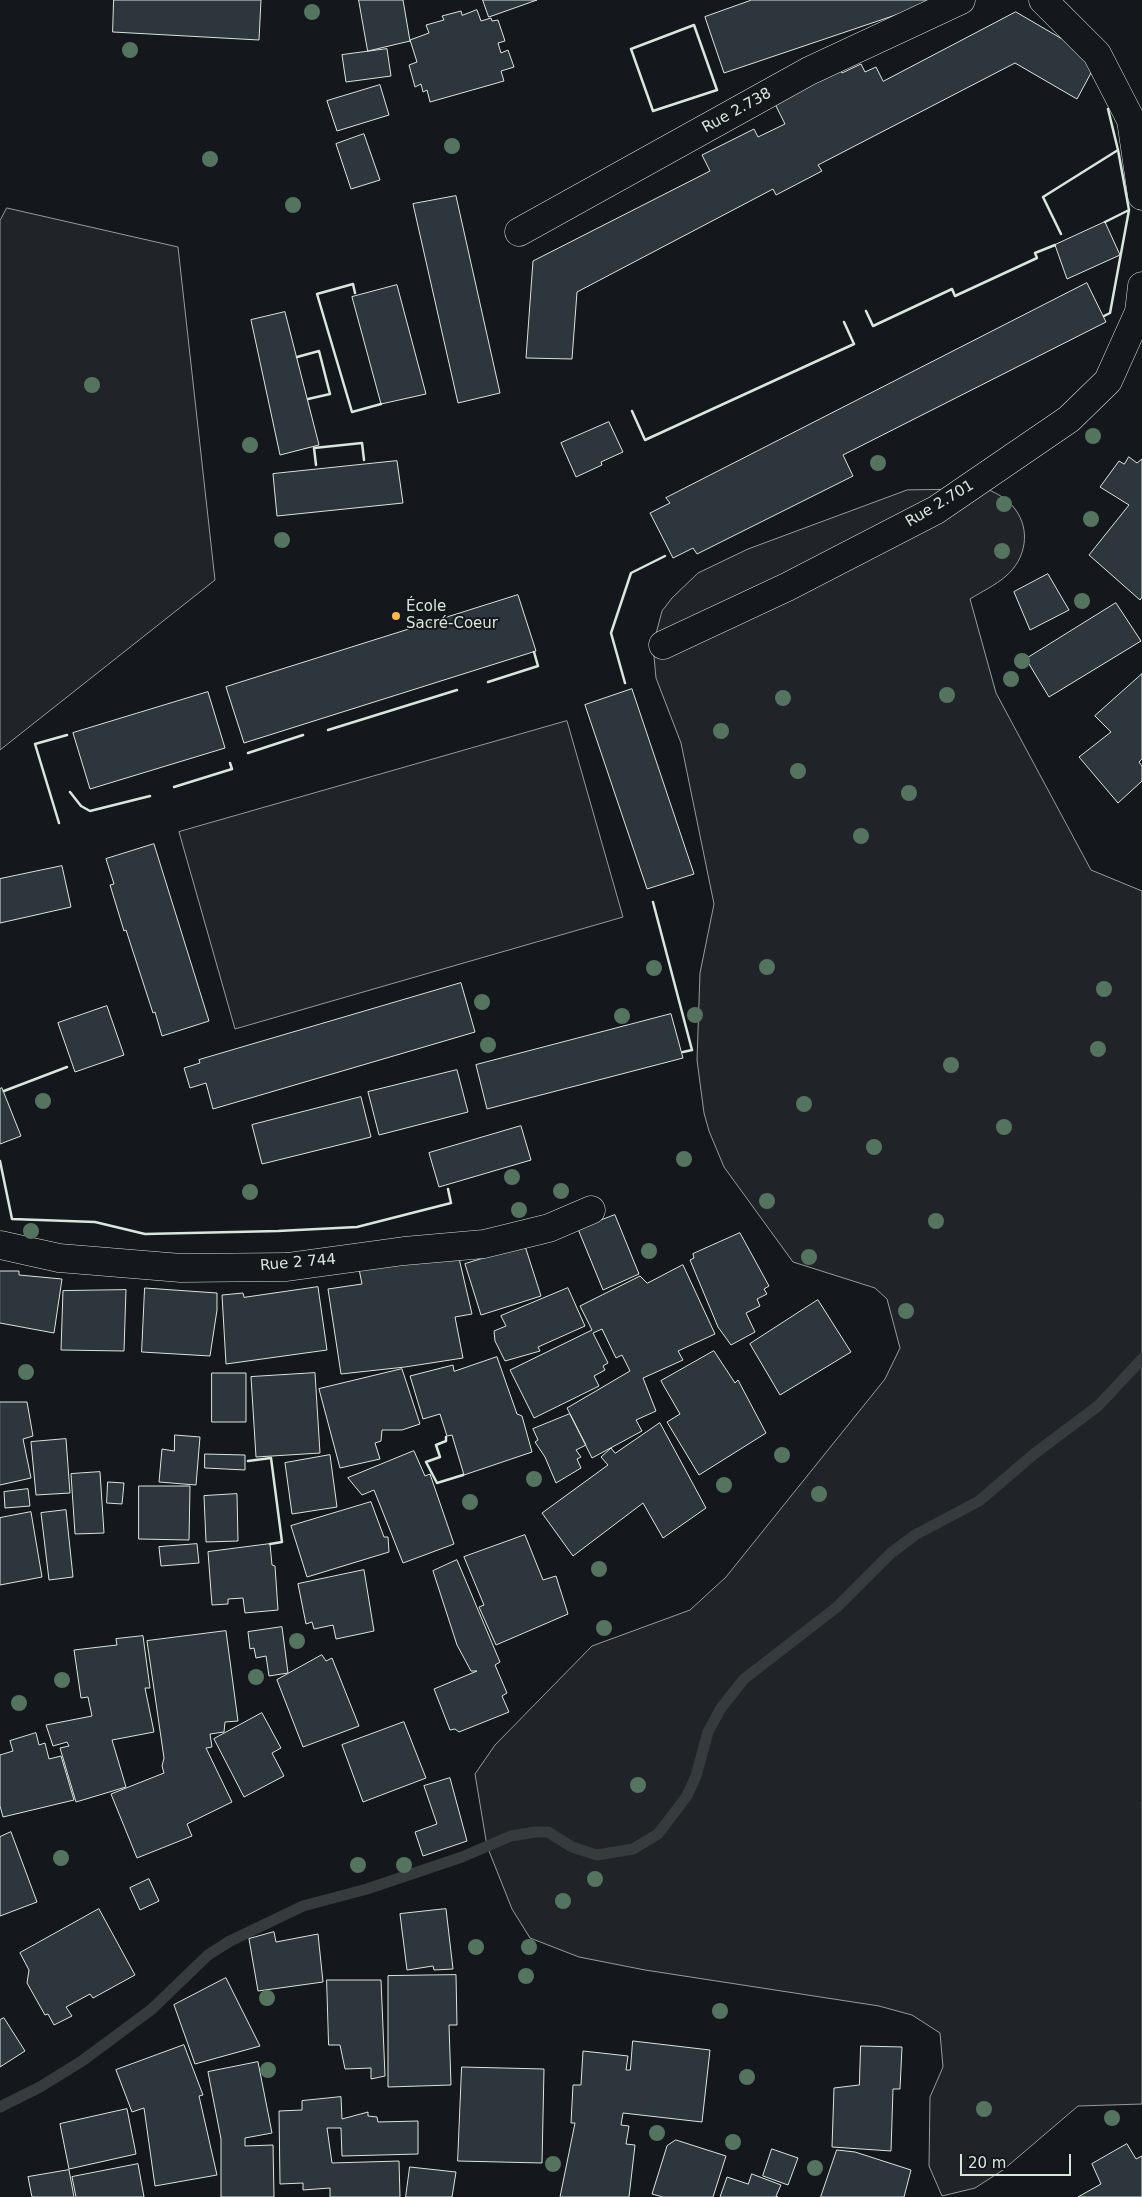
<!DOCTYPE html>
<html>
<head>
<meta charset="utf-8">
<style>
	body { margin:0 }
	#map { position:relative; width:1142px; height:2197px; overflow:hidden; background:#14181c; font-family:"DejaVu Sans",sans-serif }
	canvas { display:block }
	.scale { position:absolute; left:960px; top:2154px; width:111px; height:22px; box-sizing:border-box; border:2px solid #d8e6dc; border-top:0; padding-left:6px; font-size:15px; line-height:18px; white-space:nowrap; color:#d8e6dc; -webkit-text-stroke:4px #14181c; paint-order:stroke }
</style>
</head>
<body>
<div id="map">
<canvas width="1142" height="2197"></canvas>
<div class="scale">20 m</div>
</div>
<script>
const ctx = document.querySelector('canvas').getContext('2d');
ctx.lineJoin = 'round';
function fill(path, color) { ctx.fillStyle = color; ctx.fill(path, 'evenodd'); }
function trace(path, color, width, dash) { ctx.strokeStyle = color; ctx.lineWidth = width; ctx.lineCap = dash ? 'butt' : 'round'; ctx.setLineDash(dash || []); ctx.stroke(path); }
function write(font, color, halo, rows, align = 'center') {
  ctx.font = font + ' "DejaVu Sans",sans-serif'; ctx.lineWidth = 4; ctx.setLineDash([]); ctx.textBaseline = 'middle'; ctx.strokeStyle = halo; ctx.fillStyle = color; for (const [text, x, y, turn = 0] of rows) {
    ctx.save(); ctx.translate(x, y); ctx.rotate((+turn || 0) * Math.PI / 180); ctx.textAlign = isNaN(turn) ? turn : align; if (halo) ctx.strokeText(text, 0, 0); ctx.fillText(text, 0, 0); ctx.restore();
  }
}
const green = new Path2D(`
	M7,208L178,247L215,580L0,750V221Z
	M987,489C998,494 1008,499 1015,509C1031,530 1026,559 1006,576C996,585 981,592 970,599L996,693L1091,870L1142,891V2104L1078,2106L1003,2170L975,2188L942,2196L929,2166L930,2097L943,2067L940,2033L912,2015L879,2006L645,1970L579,1957L530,1938L512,1909L487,1846L475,1774L495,1745L592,1646L690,1610L726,1577L885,1379L900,1348L887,1299L875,1288L793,1262L724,1167L709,1131L704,1113L697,1060L700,973L714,904L681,743L656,678L653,645L662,611L672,598L698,573L748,549L907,490Z
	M567,721L623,917L235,1029L179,832Z`);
fill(green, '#202428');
trace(green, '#939e99', 1);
trace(new Path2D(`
	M0,2107L40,2087L82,2061L152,2009L208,1955L230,1941L303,1906L367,1889L462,1857L511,1836L535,1832H548L572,1847L597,1855L633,1849L658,1834L687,1796L696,1776L708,1732L721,1708L744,1679L837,1607L891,1553L915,1535L979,1501L1034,1454L1098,1406L1142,1359`), '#363b3e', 11);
const building = new Path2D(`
	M114,0H261L259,40L113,32Z
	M359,0H403L410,41L368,51Z
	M483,0H537L489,17Z
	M752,0H940L724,73L705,17Z
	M477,10L481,21L491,18L492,21L498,20L505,41L498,43L501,53L508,50L514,67L501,71L504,81L430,102L427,90L423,92L421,84L415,87L409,65L417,62L410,40L429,33L426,25L444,20L442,16L461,11L462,15Z
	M1016,12L1098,60L1077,99L1015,63L818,165L822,171L776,195L773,189L577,292L572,359L526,358L533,261L710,171L702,155L754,129L758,137L785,124L773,100L837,64L842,73L861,64L865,72L876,67L883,81Z
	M387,49L391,76L346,82L342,55Z
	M380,85L389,115L337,131L327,101Z
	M364,134L380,180L351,189L336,144Z
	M456,196L500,393L458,403L413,204Z
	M1105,222L1120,255L1067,279L1055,245Z
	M1087,283L1106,322L843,455L853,476L697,554L693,548L673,558L650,513L670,503L666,498Z
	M397,285L426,394L381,404L352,297Z
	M285,312L319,445L280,455L251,320Z
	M609,422L623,452L601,462L602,465L576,477L561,443Z
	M1129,457L1137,463L1142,459V597L1140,600L1089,555L1129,505L1100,487L1119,461L1124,464Z
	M397,461L403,503L277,516L273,474Z
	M1048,574L1069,610L1030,630L1014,592Z
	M518,595L536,651L244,743L226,687Z
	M1116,603L1141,641L1049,697L1026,659Z
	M1142,674V759L1139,762L1142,766V781L1118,803L1079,757L1111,732L1095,716Z
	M632,689L694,874L647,889L585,705Z
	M208,692L225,748L90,789L73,733Z
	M154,844L209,1021L162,1036L155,1012L153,1013L126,930L124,931L110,885L114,884L106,859Z
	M62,866L71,907L0,923V879Z
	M461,983L475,1032L213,1109L206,1083L190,1088L184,1068L200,1063L199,1060Z
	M107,1006L124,1055L75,1072L58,1023Z
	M671,1014L683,1058L487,1109L476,1065Z
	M457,1070L468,1112L379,1135L368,1092Z
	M2,1088L21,1136L0,1144V1089Z
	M361,1097L371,1137L262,1164L252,1125Z
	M521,1126L531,1160L439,1187L429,1153Z
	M615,1215L639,1274L603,1290L578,1229Z
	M740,1233L769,1286L764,1289L767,1294L757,1299L760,1306L746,1313L755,1332L731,1345L718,1327L690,1260L694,1258L693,1254Z
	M525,1246L541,1296L481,1315L465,1264Z
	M458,1254L472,1314L455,1317L463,1358L405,1367L341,1374L328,1289L362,1284L359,1269Z
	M683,1265L715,1334L678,1351L683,1360L643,1378L656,1411L636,1420L642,1431L592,1458L567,1408L630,1371L622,1355L616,1358L602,1329L593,1333L608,1363L603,1366L605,1370L594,1376L599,1386L534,1418L510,1370L592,1330L580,1306L640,1276L647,1283Z
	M0,1271H19V1275L62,1279L54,1333L0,1323Z
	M318,1287L327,1350L226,1364L222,1295L243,1293L244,1297Z
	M145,1288L217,1293V1310L210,1356L142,1352Z
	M568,1288L585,1326L538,1347L540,1351L505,1361L495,1341L494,1331L506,1326L501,1316Z
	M126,1290L124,1351L61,1350L63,1291Z
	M818,1300L851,1352L780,1395L750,1344Z
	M714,1351L735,1383L738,1380L766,1433L699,1475L667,1422L680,1414L661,1381Z
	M497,1357L517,1414L522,1416L532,1452L464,1475L452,1435L447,1436L440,1414L423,1419L410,1376L453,1365L454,1371Z
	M402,1369L420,1424L402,1430H382L381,1441L375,1443L380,1459L340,1468L319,1389Z
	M212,1373H246V1422H212Z
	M315,1373L320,1453L256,1457L251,1377Z
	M0,1402H27L33,1436L23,1439L31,1478L0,1485Z
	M570,1414L586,1445L576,1450L581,1457L577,1459L581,1468L556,1483L545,1457L535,1442L538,1440L533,1429Z
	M660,1423L706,1508L663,1538L643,1503L573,1556L542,1513L608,1465L601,1457L611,1448L615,1453Z
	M175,1435L200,1437L196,1485L159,1482L162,1449L174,1451Z
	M66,1439L70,1493L36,1495L31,1442Z
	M414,1451L425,1476L430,1474L454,1544L403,1563L374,1490L362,1495L348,1478Z
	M205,1454L245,1455V1470L205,1468Z
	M330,1455L337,1507L292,1514L285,1463Z
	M100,1472L104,1533L75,1534L71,1474Z
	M108,1482L124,1483L122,1504L107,1503Z
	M139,1486H190L189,1540L139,1539Z
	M28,1489L30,1506L5,1508L4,1492Z
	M237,1494L238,1541L206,1542L204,1496Z
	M371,1502L384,1537H388L389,1552L307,1577L291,1526Z
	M66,1510L73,1577L49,1580L41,1513Z
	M31,1512L42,1577L0,1585V1518Z
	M525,1535L543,1580L556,1576L568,1614L496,1645L479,1607L484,1605L464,1557Z
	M197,1544L199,1563L161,1566L159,1547Z
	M270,1544L272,1565L275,1566L278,1610L245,1613L243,1598L228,1599V1604L212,1605L208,1552Z
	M457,1560L500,1662L495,1665L507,1693L502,1696L509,1712L459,1732L455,1729L450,1730L434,1689L477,1671H471L457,1645L433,1571Z
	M364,1570L374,1631L336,1639L333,1625L314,1629L312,1622L306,1624L298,1584Z
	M282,1627L288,1673L269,1676L266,1656L256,1658L254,1648L250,1649L248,1632Z
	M226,1631L238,1721L225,1722L224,1732L210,1734L212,1747L206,1748L232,1802L187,1824L192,1836L137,1858L111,1794L164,1773L162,1766L164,1758L147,1641Z
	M143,1636L150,1688H145L154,1732L112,1740L126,1787L76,1802L60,1748L69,1746L67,1742L53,1746L46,1725L92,1716L88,1697L81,1698L74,1650L117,1645L116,1639Z
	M322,1655L326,1661L332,1658L359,1726L303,1747L277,1680Z
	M262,1713L281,1748L272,1753L284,1776L244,1797L214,1739Z
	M404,1722L426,1778L363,1802L342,1745Z
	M36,1733L39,1745L45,1743L49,1759L61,1756L74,1800L3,1817L0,1806V1755L13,1751L10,1741Z
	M450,1778L467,1841L423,1856L415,1832L437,1824L424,1786Z
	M11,1832L37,1902L0,1916V1837Z
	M149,1879L159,1901L140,1910L130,1888Z
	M99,1909L135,1975L93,1998L90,1994L66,2007L72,2016L54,2025L48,2014L45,2015L27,1983L29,1970L20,1953Z
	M446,1909L453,1969L434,1970L433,1966L407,1970L400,1914Z
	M274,1932L276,1942L318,1934L323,1982L258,1991L249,1939Z
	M456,1975L457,2025H449L451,2085L388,2087V1976Z
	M226,1978L260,2046L195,2064L174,2005Z
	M327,1980H381L385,2076L371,2079V2068L345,2069L340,2045H329Z
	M4,2018L25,2051L0,2067V2020Z
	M633,2041L710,2050L702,2122L623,2113L621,2125L629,2126L626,2144L635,2145L629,2197H560L575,2123H571L573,2085H581L583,2051L628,2056L626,2070H630Z
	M184,2045L203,2095L199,2096L217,2175L155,2186L144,2108L132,2112L116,2070Z
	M861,2046L902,2047L900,2089H893L891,2151L832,2147L834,2088L859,2085Z
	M258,2062L272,2133L245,2138V2146L273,2145L274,2197H221V2139L208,2072Z
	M462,2067L544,2069L542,2163L458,2161Z
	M341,2097L342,2119L368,2112V2116L377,2117L378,2122L418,2121V2154L342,2156L341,2128H327L332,2163L399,2161L400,2197H330V2188L303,2190V2183L280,2184L279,2111L302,2110V2101Z
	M127,2109L136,2154L69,2169L60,2124Z
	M676,2140L726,2156L713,2197H663L652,2194L667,2146Z
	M1127,2144L1136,2159L1142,2156V2197H1078L1101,2184L1092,2164Z
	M772,2149L798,2158L788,2185L763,2176Z
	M837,2150L855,2152L911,2170L904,2197H821Z
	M138,2164L144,2197H76L72,2177Z
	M410,2167L456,2172L452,2197H406Z
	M69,2170L74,2197H32L28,2177Z
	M752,2174L781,2185L776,2196L778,2197H720L727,2177L748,2184Z`);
fill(building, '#2c363c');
trace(building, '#d8e6dc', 1);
const minor = new Path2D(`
	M1043,0L1097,54L1131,120L1142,196
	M519,232L809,71L961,0
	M663,645L787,587L936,510L1069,419L1108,381L1139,312L1142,286
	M0,1245L59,1258L181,1268L287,1267L404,1251L484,1244L549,1228L591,1210`);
trace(minor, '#d8e6dc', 29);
trace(minor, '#14181c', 28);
trace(new Path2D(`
	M694,25L717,90L653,111L631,49Z
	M1105,222L1129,210L1118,150
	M1061,234L1043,197L1118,150L1108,109
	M355,293L353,284L317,294L352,412L381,404
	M866,311L873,326L952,289L955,296L1037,258L1035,253L1055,245
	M1104,316L1110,313L1129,210
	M297,357L319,351L330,394L308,399
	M632,411L645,440L854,344L844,322
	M316,465L314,448L362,443L364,460
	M488,682L538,666L534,652
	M625,683L611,633L631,573L665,556
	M328,730L457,690
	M248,753L303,735
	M174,787L232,769L230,763
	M70,792L81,806L90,811L150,796
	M59,823L35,744L67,735
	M653,902L692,1050L683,1052
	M4,1091L67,1067
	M0,1161L12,1219L95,1222L145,1234L278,1231L357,1227L451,1203L448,1189
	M446,1437V1441L436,1445L440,1457L426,1462L437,1483L463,1475
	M248,1461L271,1458L282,1542L270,1544`), '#d8e6dc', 2.5);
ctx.fillStyle = '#55745f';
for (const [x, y] of [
	[312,12],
	[130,50],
	[452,146],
	[210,159],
	[293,205],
	[92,385],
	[1093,436],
	[250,445],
	[878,463],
	[1004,504],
	[1091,519],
	[282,540],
	[1002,551],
	[1082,601],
	[1022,661],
	[1011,679],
	[947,695],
	[783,698],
	[721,731],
	[798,771],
	[909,793],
	[861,836],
	[767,967],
	[654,968],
	[1104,989],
	[482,1002],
	[695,1015],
	[622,1016],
	[488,1045],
	[1098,1049],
	[951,1065],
	[43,1101],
	[804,1104],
	[1004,1127],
	[874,1147],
	[684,1159],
	[512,1177],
	[561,1191],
	[250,1192],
	[767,1201],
	[519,1210],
	[936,1221],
	[31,1231],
	[649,1251],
	[809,1257],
	[906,1311],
	[26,1372],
	[782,1455],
	[534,1479],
	[724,1485],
	[819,1494],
	[470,1502],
	[599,1569],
	[604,1628],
	[297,1641],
	[256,1677],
	[62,1680],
	[19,1703],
	[638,1785],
	[61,1858],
	[358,1865],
	[404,1865],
	[595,1879],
	[563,1901],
	[476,1947],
	[529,1947],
	[526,1976],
	[267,1998],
	[720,2011],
	[268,2070],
	[747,2077],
	[984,2109],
	[1112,2118],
	[657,2133],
	[733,2142],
	[553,2164],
	[815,2168]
]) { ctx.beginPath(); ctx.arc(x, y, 8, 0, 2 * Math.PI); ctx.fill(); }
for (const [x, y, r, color] of [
	[396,616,5,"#ffb74d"]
]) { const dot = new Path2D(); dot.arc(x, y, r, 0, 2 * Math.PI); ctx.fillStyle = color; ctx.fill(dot); trace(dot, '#14181c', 2); }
write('15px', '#d8e6dc', '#14181c', [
	["Rue 2.738",737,111,-29],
	["Rue 2.701",940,504,-31],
	["Rue 2 744",298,1263,-5]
]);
write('15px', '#d8e6dc', '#14181c', [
	["École",406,607],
	["Sacré-Coeur",406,624]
], 'left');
</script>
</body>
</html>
